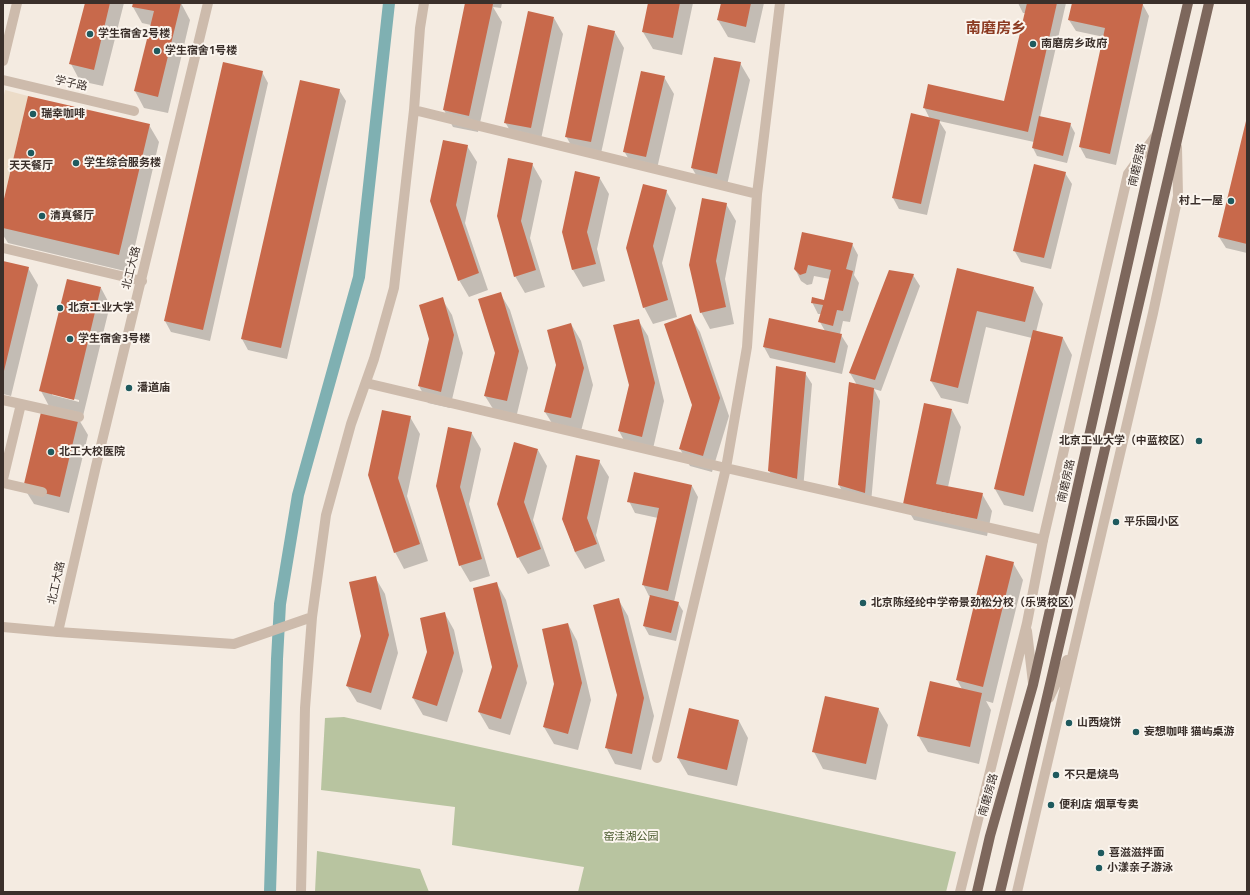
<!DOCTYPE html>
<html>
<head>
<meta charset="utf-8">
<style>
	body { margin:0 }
	#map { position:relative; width:1250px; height:895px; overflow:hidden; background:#f4ebe1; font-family:"Titillium Web",sans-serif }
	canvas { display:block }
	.frame { position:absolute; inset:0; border:4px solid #3b302b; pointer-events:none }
</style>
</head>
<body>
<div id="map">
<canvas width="1250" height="895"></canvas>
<div class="frame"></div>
</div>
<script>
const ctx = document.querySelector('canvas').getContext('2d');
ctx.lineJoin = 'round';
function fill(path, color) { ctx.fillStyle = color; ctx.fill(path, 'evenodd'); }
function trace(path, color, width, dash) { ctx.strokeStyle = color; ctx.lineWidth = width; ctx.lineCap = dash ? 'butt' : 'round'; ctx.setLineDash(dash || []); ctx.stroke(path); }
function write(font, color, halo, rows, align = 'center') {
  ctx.font = font + ' "Titillium Web","Noto Sans SC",sans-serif'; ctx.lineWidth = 4; ctx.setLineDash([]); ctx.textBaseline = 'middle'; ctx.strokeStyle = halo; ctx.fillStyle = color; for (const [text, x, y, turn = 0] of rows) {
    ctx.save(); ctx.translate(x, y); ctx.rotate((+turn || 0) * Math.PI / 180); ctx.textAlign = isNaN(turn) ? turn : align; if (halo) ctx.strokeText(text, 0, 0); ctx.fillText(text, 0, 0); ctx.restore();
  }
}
fill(new Path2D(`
	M344,717L956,852L946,892H578L584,867L452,845L455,807L321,790L325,718Z
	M317,851L420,869L429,892H315Z`), '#b8c4a0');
fill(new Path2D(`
	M5,90L28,96L3,203V100Z`), '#ecdcc8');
fill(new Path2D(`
	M86,3H124L103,86L80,81L71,64Z
	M134,3H181L190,20L168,113L144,108L135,91L151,25L142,23L133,7Z
	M466,3H502L501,8L493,7L502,22L478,132L453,127L444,110Z
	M649,3H693L682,55L653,49L643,32Z
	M722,3H764L755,43L728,37L718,20Z
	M1018,3H1066L1040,117L1070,124L1075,133L1067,163L1037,156L1033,148L1034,142L939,121L946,132L927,215L899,209L893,198L930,119L924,107L1005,103L1026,13H1023Z
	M1073,3H1134L1143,5L1149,16L1116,165L1086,158L1080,147L1104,37L1076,31L1069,20Z
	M554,18L563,34L540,144L515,139L505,122Z
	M614,31L624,48L600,158L575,153L566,136Z
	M740,63L750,80L726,190L702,185L692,168Z
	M262,72L268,83L210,341L171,332L165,321Z
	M664,77L674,94L656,173L634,168L624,151Z
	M339,90L346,101L287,359L248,350L242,339Z
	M1247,123V253L1226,248L1219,237Z
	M149,125L159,142L129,272L8,243L3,235V207Z
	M467,146L477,162L465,223L488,290L469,297L459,280L431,201Z
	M532,164L542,181L530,238L545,287L525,293L515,276L498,216Z
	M1065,173L1072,184L1051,269L1021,262L1014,250Z
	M599,177L609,194L597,249L605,281L583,287L573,270L563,232Z
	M666,191L676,208L662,263L677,317L653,324L644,307L627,248Z
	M726,204L736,221L725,279L734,324L710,329L701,312Z
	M852,244L858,255L854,275L859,283L850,322L843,321L840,334L841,335L848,346L842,374L770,358L764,347L825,331L820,322L821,314H818L812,302L824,301L830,279L814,276L812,284L807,285L801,281L795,269Z
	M3,262L28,268L38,285L11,396L3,394Z
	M958,269L1033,287L1043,304L1036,332L1063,338L1072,355L1033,512L1004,505L995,489L1032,338L986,327L968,404L941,398L931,381Z
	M913,275L920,286L881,391L874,389L880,401L871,503L845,497L839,485L849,384L857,385L850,373Z
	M101,288L110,305L83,416L50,408L41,391ZM52,393L79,400V402L52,395Z
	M500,293L510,310L528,368L516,418L495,412L485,396L496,353Z
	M442,299L452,315L463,353L450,408L428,403L419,386Z
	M690,316L700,332L729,416L712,472L690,466L680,449L693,405Z
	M638,320L648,336L664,401L652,453L628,448L619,431L630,385Z
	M571,324L581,341L593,385L580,435L555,428L545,412Z
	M805,373L812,384L803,490L776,482L769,471Z
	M952,410L961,427L948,487L982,494L992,511L987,536L914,520L904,503Z
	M382,411L410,417L420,434L407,496L428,561L404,569L395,552Z
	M78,418L88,435L69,513L34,504L24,488Z
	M471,432L481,449L469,504L490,576L470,582L460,565L437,486Z
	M538,450L547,466L533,520L550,566L528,574L518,557L499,504Z
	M599,461L609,477L596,535L605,561L585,569L575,552L563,519Z
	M692,486L698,497L674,602L678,603L683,611L676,641L649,635L644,626L651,596H649L643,584L658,518L635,513L629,501Z
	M1013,563L1023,580L993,703L986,701L991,710L979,764L928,752L918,735L962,689L957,680Z
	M375,577L385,594L398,653L381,710L357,702L347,686L362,637Z
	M497,584L506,600L527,683L510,735L489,729L479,712L493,667Z
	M618,599L628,616L654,716L641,770L615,764L606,747L618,695Z
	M445,614L454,630L463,671L447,722L423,715L413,698Z
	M568,624L577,641L591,700L578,750L554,744L544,727L555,684Z
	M878,708L888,725L876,780L823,769L814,752Z
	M739,721L748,738L737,786L688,775L678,758Z`), '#0003');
trace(new Path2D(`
	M270,892L277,659L280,604L298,495L359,277L389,3`), '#7fb0b2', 12);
fill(new Path2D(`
	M85,3H110L94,70L69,64Z
	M133,3H181L158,97L134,91L154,11L132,7Z
	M465,3H486L493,4L469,116L443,110Z
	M648,3H680L673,38L642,32Z
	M721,3H751L746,27L717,20Z
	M1027,3H1057L1028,132L923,108L928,84L1004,101Z
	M1072,3H1138L1143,4L1110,154L1079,147L1105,28L1068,20Z
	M528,11L554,17L531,128L504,123Z
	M588,25L615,31L591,142L565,137Z
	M714,57L741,62L717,174L691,168Z
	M223,62L263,71L203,330L164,321Z
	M641,71L665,76L646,157L623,152Z
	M300,80L340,89L281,348L241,339Z
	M28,96L150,124L119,255L3,228V203Z
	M911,113L940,120L921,204L892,198Z
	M1039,116L1071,123L1063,156L1032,148Z
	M1246,121H1247V244L1218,237Z
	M443,140L468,145L456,205L479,273L458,281L430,201Z
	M508,158L533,163L521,221L536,270L514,277L497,216Z
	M1034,164L1066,172L1044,258L1013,251Z
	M575,171L600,177L587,232L596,264L572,270L562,232Z
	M643,184L667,190L653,246L668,300L643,308L626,248Z
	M702,198L727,203L716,261L726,307L700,313L689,265Z
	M802,232L853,243L846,269L853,271L843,311L837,310L833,326L818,322L823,305L811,303L812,297L824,300L831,270L808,265L806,273L800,275L794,269Z
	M3,261L29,267L4,371H3Z
	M957,268L1034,287L1025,322L977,311L958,388L930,381Z
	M889,270L914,274L875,380L849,373Z
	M67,279L101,287L74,400L39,391Z
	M501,292L519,351L507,401L484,396L495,353L478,299Z
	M443,297L454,335L441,392L418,386L429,339L419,305Z
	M691,314L720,398L703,456L679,449L692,405L664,324Z
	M769,318L842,334L835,363L763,347Z
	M639,319L655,383L642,437L618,431L629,385L613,325Z
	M571,323L584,368L571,418L544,412L556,365L547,330Z
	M1033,330L1063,337L1024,496L994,489Z
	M776,366L806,372L797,479L768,471Z
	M849,382L874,388L865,493L838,485Z
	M924,403L952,409L936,484L983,493L977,519L903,504Z
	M42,408L79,417L60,497L23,488Z
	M382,410L411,416L398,478L420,544L394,553L368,475Z
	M448,427L472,432L460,487L482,559L459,566L436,486Z
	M514,442L538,449L524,502L541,549L517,558L497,504Z
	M576,455L600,460L587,518L597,544L575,552L562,519Z
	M634,472L692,485L668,591L642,585L659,508L627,502Z
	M986,555L1014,562L983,687L956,680Z
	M376,576L389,635L371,693L346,686L361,636L349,582Z
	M497,582L518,666L501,719L478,712L492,667L473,588Z
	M650,595L679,602L671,633L643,626Z
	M619,598L644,698L632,754L605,748L617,695L593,605Z
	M445,612L454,653L437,706L412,698L427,652L420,618Z
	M568,623L582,683L568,734L543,727L554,684L542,629Z
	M930,681L982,693L970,747L917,736Z
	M825,696L879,708L866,764L812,752Z
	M689,708L739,720L727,770L677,758Z`), '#c8694b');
trace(new Path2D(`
	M3,61L17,3
	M3,80L134,111
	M414,110L757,194
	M3,248L142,281
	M366,383L726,468L1043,540
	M3,400L79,417
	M3,479L21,404
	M3,483L42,492
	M58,632L234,644L312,617
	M657,758L726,468L747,347L757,194L780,3
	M301,892L305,708L312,617L326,515L351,424L374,359L394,288L414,110L420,28L424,3`), '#cdbbac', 10);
trace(new Path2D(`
	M3,627L58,632L96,466L208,3
	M1027,631L1033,683
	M1049,698L1067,660
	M960,892L1027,623L1043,540L1128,174L1157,134
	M1017,892L1153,313L1178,196L1177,147`), '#cdbbac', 10);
trace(new Path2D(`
	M977,892L990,836L1033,685L1157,134L1188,3
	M1000,892L1044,710L1209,3`), '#7d675c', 10);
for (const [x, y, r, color] of [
	[90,34,4,"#1f5a5e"],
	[1033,44,4,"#1f5a5e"],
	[157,51,4,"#1f5a5e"],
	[33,114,4,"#1f5a5e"],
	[31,153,4,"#1f5a5e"],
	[76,163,4,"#1f5a5e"],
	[1231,201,4,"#1f5a5e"],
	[42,216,4,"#1f5a5e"],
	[60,308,4,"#1f5a5e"],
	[70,339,4,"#1f5a5e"],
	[129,388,4,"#1f5a5e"],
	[1199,441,4,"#1f5a5e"],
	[51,452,4,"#1f5a5e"],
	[1116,522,4,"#1f5a5e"],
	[863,603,4,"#1f5a5e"],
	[1069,723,4,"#1f5a5e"],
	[1136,732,4,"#1f5a5e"],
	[1056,775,4,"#1f5a5e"],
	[1051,805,4,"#1f5a5e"],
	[1101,853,4,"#1f5a5e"],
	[1099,868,4,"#1f5a5e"]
]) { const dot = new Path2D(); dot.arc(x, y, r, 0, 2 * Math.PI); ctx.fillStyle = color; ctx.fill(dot); trace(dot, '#fbf5ee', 1.5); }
write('bold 11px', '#3b302b', '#fbf5ee', [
	["学生宿舍2号楼",98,34],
	["南磨房乡政府",1041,44],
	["学生宿舍1号楼",165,51],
	["瑞幸咖啡",41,114],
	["学生综合服务楼",84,163],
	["天天餐厅",31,166,"center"],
	["村上一屋",1223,201,"right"],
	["清真餐厅",50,216],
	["北京工业大学",68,308],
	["学生宿舍3号楼",78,339],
	["潘道庙",137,388],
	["北京工业大学（中蓝校区）",1191,441,"right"],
	["北工大校医院",59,452],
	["平乐园小区",1124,522],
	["北京陈经纶中学帝景劲松分校（乐贤校区）",871,603],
	["山西烧饼",1077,723],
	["妄想咖啡 猫屿桌游",1144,732],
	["不只是烧鸟",1064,775],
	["便利店 烟草专卖",1059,805],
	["喜滋滋拌面",1109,853],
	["小漾亲子游泳",1107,868]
], 'left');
write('11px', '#3b302b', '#fbf5ee', [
	["学子路",71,84,13],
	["南磨房路",1138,165,-77],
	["北工大路",132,268,-76],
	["南磨房路",1067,481,-77],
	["北工大路",57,583,-77],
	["南磨房路",989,795,-74]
]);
write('11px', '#4a5a2e', '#fbf5ee', [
	["窑洼湖公园",631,837]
]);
write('bold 15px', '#8c3b22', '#fbf5ee', [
	["南磨房乡",996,29]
]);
</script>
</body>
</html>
